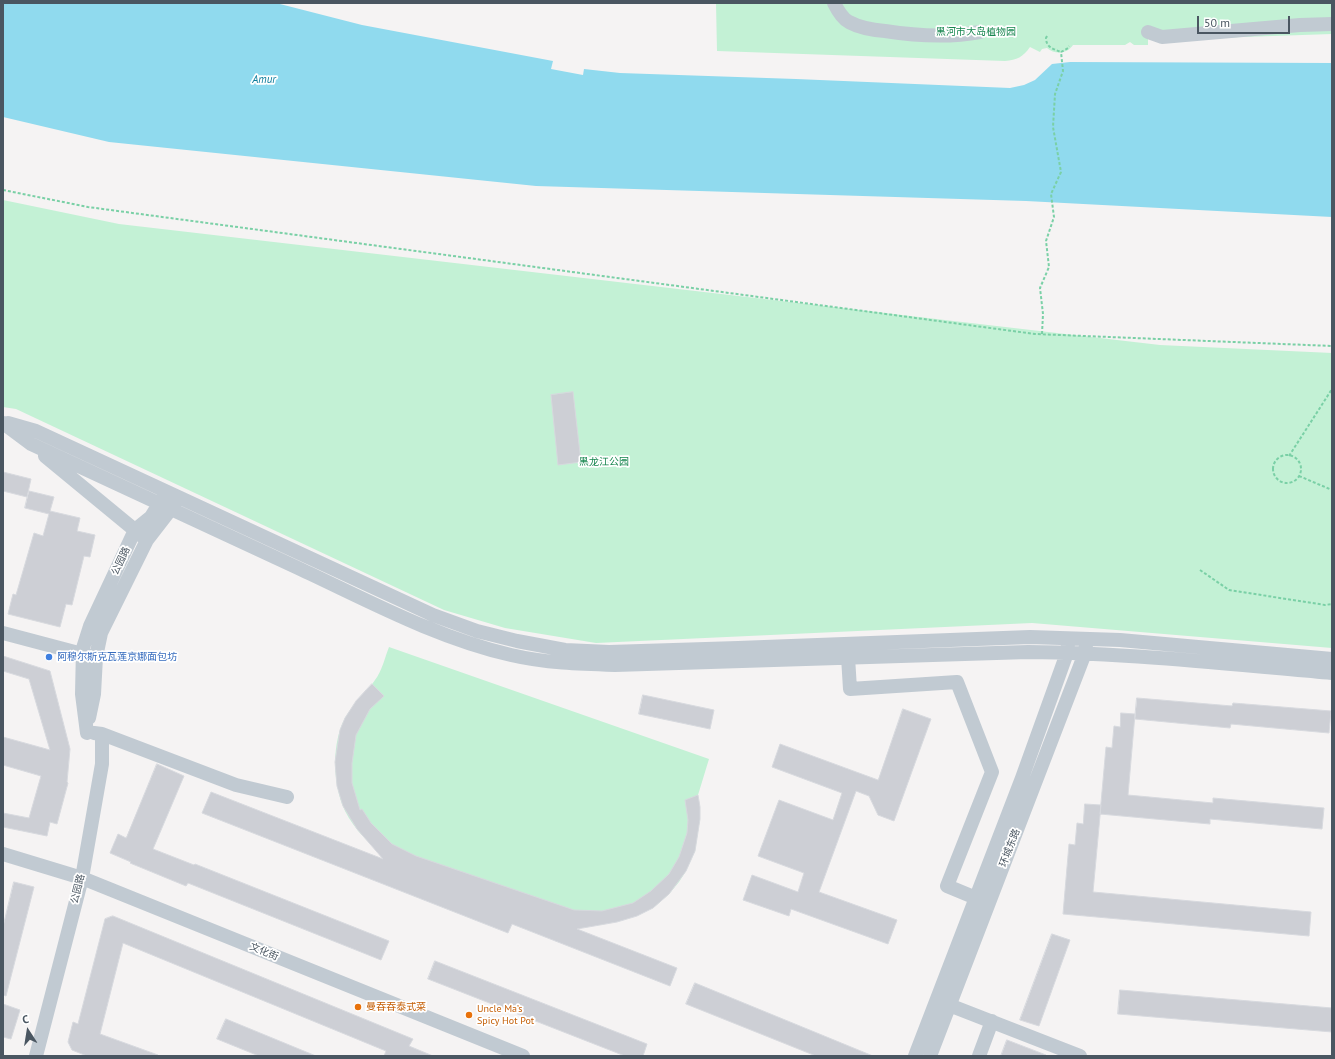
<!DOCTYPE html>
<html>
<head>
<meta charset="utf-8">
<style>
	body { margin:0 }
	#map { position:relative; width:1335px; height:1059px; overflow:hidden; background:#f5f3f3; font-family:"PT Sans",sans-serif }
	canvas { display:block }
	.frame { position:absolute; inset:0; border:4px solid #4a5661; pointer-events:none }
	.north { position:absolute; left:8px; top:1011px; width:40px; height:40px; -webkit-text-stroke:3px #fff; paint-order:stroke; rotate:348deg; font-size:11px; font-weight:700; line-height:16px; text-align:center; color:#4a5661 }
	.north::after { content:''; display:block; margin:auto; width:14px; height:18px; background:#4a5661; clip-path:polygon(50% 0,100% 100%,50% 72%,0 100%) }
	.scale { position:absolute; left:1197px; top:16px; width:93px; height:18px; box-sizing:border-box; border:2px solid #4a5661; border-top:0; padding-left:5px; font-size:12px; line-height:14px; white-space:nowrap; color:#4a5661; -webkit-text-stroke:3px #fff; paint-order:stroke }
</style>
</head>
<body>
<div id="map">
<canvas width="1335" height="1059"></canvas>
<div class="frame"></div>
<div class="north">С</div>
<div class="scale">50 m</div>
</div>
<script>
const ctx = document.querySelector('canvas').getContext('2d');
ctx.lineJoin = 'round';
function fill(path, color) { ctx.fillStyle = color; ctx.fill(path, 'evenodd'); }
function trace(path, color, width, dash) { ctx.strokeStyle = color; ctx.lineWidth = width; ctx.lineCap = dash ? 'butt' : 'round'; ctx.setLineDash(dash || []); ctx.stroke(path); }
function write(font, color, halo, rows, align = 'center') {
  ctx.font = font + ' "PT Sans","Noto Sans SC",sans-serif'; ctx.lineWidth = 3.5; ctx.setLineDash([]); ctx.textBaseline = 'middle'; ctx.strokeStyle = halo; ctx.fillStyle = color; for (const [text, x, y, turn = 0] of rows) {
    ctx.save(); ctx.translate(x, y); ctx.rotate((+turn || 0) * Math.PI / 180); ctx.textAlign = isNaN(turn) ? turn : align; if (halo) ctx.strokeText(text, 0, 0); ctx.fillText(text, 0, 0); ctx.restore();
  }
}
fill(new Path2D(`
	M716,3H1332V34L1184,39L1148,38V45H1134L1130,42L1125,45H1073C1067,54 1055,55 1047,48L1042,49L1040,52L1030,47C1023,57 1017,60 1005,61L717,51Z
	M3,200L119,224L1160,345L1332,353V648L1032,623L596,643L505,628L444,610L16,409L3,407Z
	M389,647L709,759L698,795L700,819L695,851L686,871L679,882L669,894L653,908L601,925L380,852C365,840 349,823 342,804C333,778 332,743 345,718C353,704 366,694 375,680C382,671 385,657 389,647Z`), '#c3f1d5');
fill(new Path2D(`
	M3,3H276L362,25L553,61L551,69L583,75L584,69L620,73L796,79L1010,88L1024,85L1035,80L1052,64L1070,62L1332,63V217L1026,201L536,186L109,142L3,117Z`), '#90daee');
const building = new Path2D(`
	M573,392L581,462L558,465L551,395Z
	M3,472L31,479L27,497L3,491Z
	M29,491L54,497L50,511L80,518L77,531L95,535L90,557L84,556L72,605L66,604L60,627L8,614L13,594L16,595L34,533L43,536L49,514L25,508Z
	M3,656L50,671L70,749L67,782L68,783L57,824L50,822L47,836L3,827V813L29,818L41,776L3,765V737L50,750L29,679L3,671Z
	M372,684L384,696L370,709L356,735L352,763V783L360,810L362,809L371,823L392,844L416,856L574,910L602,911L633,903L651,891L669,874L679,857L687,833L688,820L685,800L698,795L700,807V819L695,851L686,871L669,894L653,908L637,916L617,922L577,929L677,968L670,986L512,924L508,933L202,813L211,792L383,859L357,829L343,806L337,786L335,762L340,730L345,718L356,701Z
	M643,695L714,710L710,729L639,714Z
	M1137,698L1232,706L1233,703L1331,711L1329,733L1231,724L1230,728L1135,719Z
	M903,709L931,719L894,821L878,815L869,796L856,791L819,892L897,920L888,944L791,909L789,916L743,900L752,875L798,892L804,873L758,856L779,800L833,820L842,793L772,767L780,744L878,780Z
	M1121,713L1135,714L1128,795L1213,803V798L1324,808L1322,829L1210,819V824L1100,814L1106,747L1112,748L1114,726L1120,727Z
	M157,764L184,776L153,849L194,865L195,864L389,941L381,960L188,883L186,886L130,863L131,862L110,853L118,834L126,838Z
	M1085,804L1101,805L1093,892L1311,912L1309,936L1063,914L1069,844L1075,845L1077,823L1083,824Z
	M14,882L34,887L6,996L3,995V927Z
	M113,916L413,1039L409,1046L433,1056H384L386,1051L123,943L100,1034L158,1055V1056H87L72,1050L68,1042L73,1022L78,1024L105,919Z
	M1052,934L1070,940L1039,1026L1020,1020Z
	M435,961L647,1044L643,1056H625L428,979Z
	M695,983L873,1056H816L686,1004Z
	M1120,990L1332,1008V1032L1118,1014Z
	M3,1004L20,1010L11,1039L3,1037Z
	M226,1019L316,1056H259L217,1039Z
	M1007,1040L1046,1055L1045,1056H1001Z`);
fill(building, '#cdcfd5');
trace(building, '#d7d9de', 1);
trace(new Path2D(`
	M1047,36L1046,38C1046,47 1053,49 1061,52
	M1061,52L1068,48L1069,46
	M3,190L88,207L1035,334L1332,346
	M1042,334L1043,314L1040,288L1049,267L1046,241L1054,217L1051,194L1061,172L1053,127L1055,94L1063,71L1061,52
	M1273 469a14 14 0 1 1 28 0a14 14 0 1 1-28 0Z
	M1289,456L1332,389
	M1299,476L1332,490
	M1200,570L1229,590L1325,605L1332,604`), '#7ad0a6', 2, [3, 2]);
trace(new Path2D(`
	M834,3C837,9 843,19 849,22C860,28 873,30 885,31C917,36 948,38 980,32
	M1148,32L1162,37L1300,25L1332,24
	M3,423L31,444C120,485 209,527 298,568C367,600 436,638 511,655C545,663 580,664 615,665L1028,652C1129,653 1231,664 1332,673
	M8,423L36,431L433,615L477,631L517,641L565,650L609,652L738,648L1030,637L1120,640L1332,659
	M45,456L142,536
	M3,633L90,656
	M848,657L850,689L957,682L992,772L947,886L976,898
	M89,718L94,694L96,657L101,633L147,540L171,509L175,502
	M87,733L82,694L83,648L90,626L135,530L151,517L164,496
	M94,733L102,734L236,785L287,797
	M3,854L82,878L523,1056
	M949,1005L1080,1056
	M36,1056L82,878L102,764V734
	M915,1056L1022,778L1067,653L1068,644
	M930,1056L1085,653L1086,645
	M979,1056L992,1021`), '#c1cad2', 14);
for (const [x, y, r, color] of [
	[49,657,4,"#3f7fe0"],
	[358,1007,4,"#e8710a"],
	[469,1015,4,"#e8710a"]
]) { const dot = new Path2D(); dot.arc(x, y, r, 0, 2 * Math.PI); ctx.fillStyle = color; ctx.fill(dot); trace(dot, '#fff', 1.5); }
write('10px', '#17864f', '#fff', [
	["黑河市大岛植物园",976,32],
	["黑龙江公园",604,462]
]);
write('10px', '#4a5661', '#fff', [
	["公园路",121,561,-65],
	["环城东路",1010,848,-69],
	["公园路",78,889,-76],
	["文化街",264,952,22]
]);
write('10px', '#366cbe', '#fff', [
	["阿穆尔斯克瓦莲京娜面包坊",57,657]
], 'left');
write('10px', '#c56008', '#fff', [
	["曼吞吞泰式菜",366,1007],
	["Uncle Ma’s",477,1009],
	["Spicy Hot Pot",477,1021]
], 'left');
write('italic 11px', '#0c7c9b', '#fff', [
	["Amur",264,80]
]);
</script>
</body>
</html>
